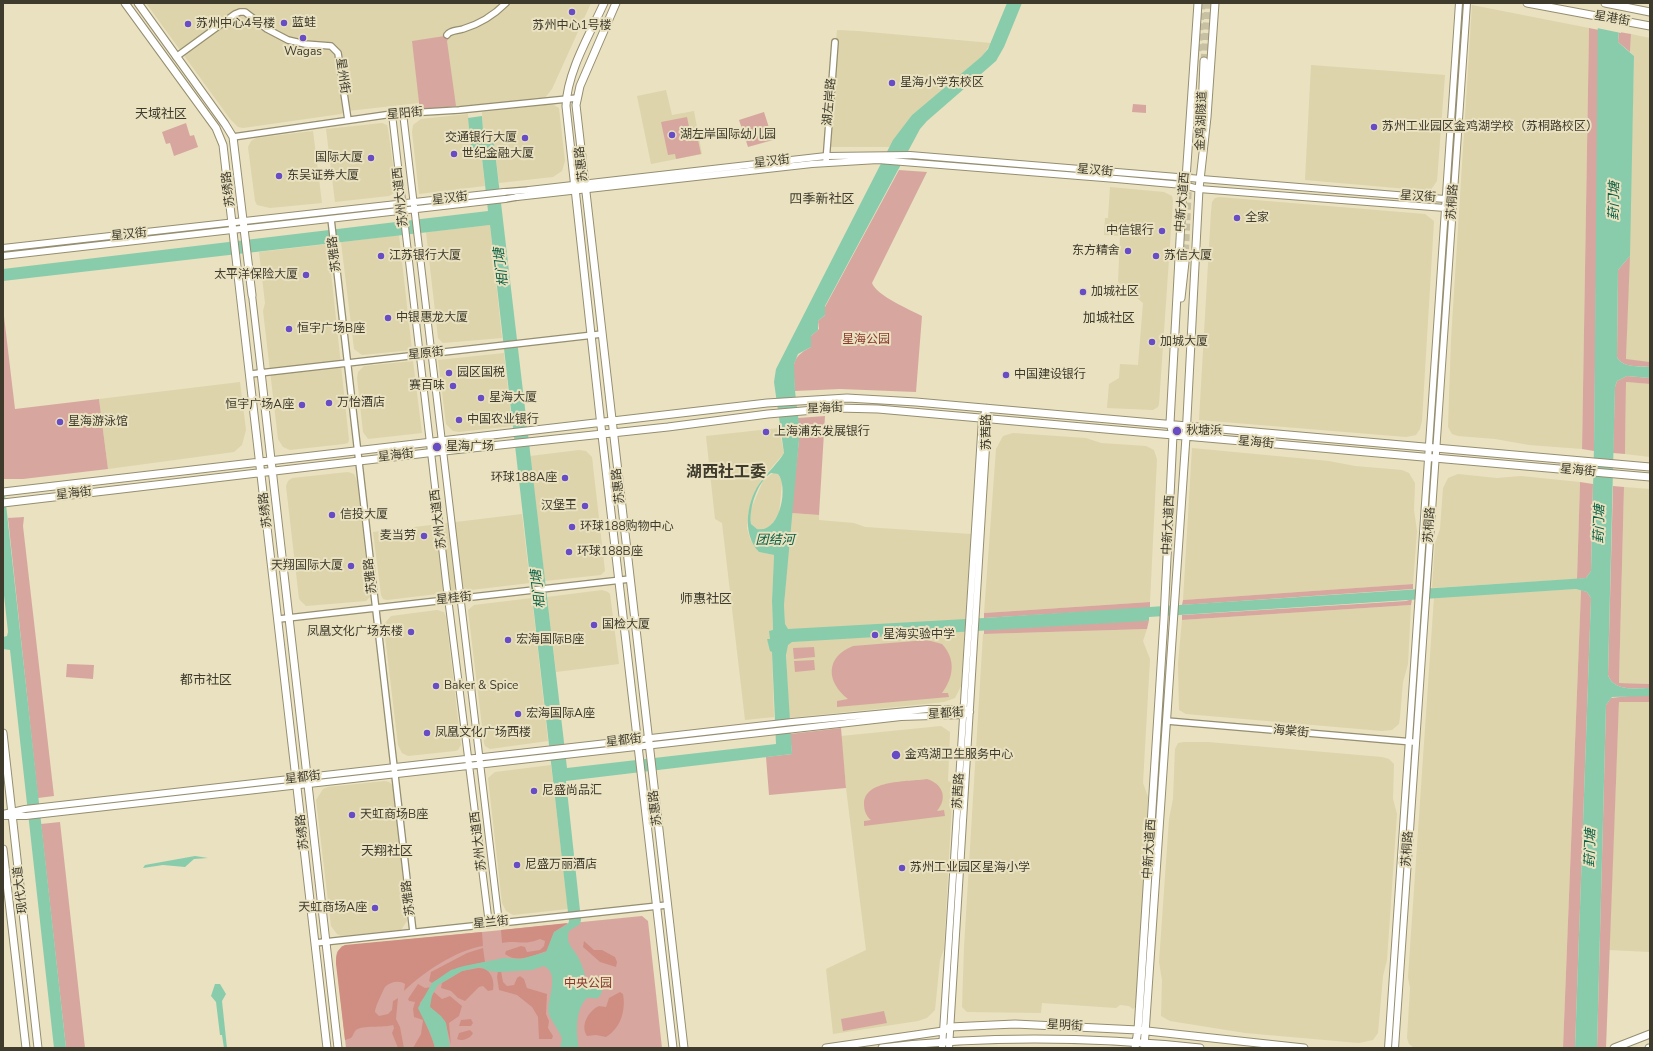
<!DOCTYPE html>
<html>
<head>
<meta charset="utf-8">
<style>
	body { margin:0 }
	#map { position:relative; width:1653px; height:1051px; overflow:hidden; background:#e9e1c0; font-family:"Nunito Sans",sans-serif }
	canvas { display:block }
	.frame { position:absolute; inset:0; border:4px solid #3e3b2d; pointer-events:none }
</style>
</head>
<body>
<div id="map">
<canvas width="1653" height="1051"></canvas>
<div class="frame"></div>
</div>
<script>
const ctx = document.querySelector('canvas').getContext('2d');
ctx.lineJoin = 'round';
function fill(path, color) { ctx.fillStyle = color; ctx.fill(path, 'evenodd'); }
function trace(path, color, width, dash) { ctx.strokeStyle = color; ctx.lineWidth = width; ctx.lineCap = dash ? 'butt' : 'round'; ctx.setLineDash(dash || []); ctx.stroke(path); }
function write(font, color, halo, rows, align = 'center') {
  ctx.font = font + ' "Nunito Sans","Noto Sans SC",sans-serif'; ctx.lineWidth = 4; ctx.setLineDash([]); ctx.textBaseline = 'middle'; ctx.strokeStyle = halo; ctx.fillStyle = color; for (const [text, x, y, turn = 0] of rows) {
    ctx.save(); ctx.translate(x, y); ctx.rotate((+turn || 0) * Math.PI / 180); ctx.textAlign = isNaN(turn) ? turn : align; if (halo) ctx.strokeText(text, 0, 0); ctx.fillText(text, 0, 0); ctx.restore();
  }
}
fill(new Path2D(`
	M146,3H591L552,89L544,99L456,111L455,106L420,111L419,103L348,111L341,114L243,128L238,127L230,119Z
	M1472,5L1589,28L1582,449L1529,445L1495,439L1458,436L1452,434L1448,427L1451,340Z
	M837,30L858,31L991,43L981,58L912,115L890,147H827Z
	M1631,34L1650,38V362L1626,360L1634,56L1630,52Z
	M1311,65L1445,75L1437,181L1430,191L1305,180Z
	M666,90L672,115L694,111L702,154L651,164L637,96Z
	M552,104L559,108L565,161L562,171L553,177L499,183L494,143L484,144L482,112Z
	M468,114L472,156L482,158L485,186L419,194L412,132L413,125L421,119Z
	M382,123L387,125L388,129L396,187L394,193L389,196L335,202L326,129Z
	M313,131L322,203L270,208L257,205L255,201L248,147L251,141L256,138Z
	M1110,187L1164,192L1172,196L1173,201L1159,404L1158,407L1153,410L1107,408L1109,384L1119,378L1120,364L1138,365L1143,303L1118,282L1120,236L1104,235L1105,218H1108Z
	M1219,197L1425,214L1434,221L1422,421L1420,429L1416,435L1406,437L1199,420L1211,212L1212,202L1215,198Z
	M490,225L502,338L443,343L438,338L426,232Z
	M399,235L412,350L362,355L354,349L341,242Z
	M328,244L349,440L348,443L344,444L290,450L283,447L278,439L263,311L265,303L259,252Z
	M504,353L512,426L459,432L453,431L446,424L438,360Z
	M413,361L422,433L368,439L363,432L357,378L358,372L364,366Z
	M240,382L246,430L242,445L234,452L108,469L99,399Z
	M1626,382L1650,384V457L1625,454Z
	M779,428L784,453L761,480L749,510L747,528L750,539L759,552L774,555L772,601L773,631L770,639H767L772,652L774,717L745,720L722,523L715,519L706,436Z
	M1013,433L1086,438L1101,443L1146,446L1154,450L1157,459L1150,602L984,613L996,449L1003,436Z
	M1192,448L1329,461L1355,466L1402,470L1409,473L1415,483L1414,510L1417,531L1413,584L1183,600Z
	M579,450L586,451L592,457L605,571L601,575L545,581L530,456Z
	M348,472L354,474L357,481L370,597L366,601L306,606L299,599L286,486L288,481L292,478Z
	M773,473L778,474L782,482L779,514L769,528L762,530L757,529L751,524V509L763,481Z
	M1458,474L1497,478L1521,476L1580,482L1577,579L1432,588L1435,543L1440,529L1443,488L1448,478Z
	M1624,487L1650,489V684L1619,683Z
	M791,513L819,515V520L854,523L865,527L971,534L961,686L955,698L944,702L789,718L784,605Z
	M522,514L530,583L387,600L383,599L381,595L373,532Z
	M1576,589L1581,590L1563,1048L1413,1047L1409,1044L1407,1038L1410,988L1408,977L1434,597Z
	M602,590L608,592L610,594L619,664L556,672L547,597Z
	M532,598L548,741L490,749L485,746L484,743L468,610L474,605Z
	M1411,605L1408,664L1403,682L1400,717L1399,724L1392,730L1382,731L1186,714L1179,710L1178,663L1182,620Z
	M437,610L444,612L446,617L461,745L458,750L455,751L408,756L402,753L398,745L384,628L385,623L391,616Z
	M1147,629L1143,641L1150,659L1143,783L1148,797L1147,819L1143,822L1142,829L1149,830L1139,1004L1133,1009L1129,1006L1120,1005L1116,1008L1042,1003L1041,1013L967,1012L962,1007L964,947L983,634Z
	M1619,701L1650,702V952L1609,950Z
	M941,726L950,732L948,781L953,783L944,949L940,960L935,1010L927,1018L918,1021L833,1034L826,969L866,950L846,788L841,736Z
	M1184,742H1208L1382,757L1389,759L1394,764L1393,799L1397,814L1387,960L1383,976L1378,1033L1373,1040L1359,1043L1245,1033L1170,1021L1161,1016L1162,980L1159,962L1169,819L1173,799L1175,749L1178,743Z
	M551,765L568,909L513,915L506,911L502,903L488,778L495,772Z
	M385,781L389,782L394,786L407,921L401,930L341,936L337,934L331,926L316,800L323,789L328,787Z`), '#ddd4ab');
fill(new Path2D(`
	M1589,28L1599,30L1594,451L1582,449Z
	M1619,32L1631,34L1630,52L1618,42Z
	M451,35L447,41L456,106L420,111L412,41Z
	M1133,104L1146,105V113L1132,112Z
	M764,112L773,140L748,147L739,120Z
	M687,117L692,141L698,140L701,154L676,159L675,154L668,155L661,122Z
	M186,123L190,136L194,135L198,147L174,156L170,143L166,144L162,132Z
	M899,170L927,172L872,283C876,295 910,310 922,316L916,392L840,389L795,391C794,367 788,359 811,347V336L819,329L818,321L825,315V307Z
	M1630,256L1626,359L1650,362V367C1639,366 1622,368 1617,357L1618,270Z
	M3,308L15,409L99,399L108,469L23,479H3Z
	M1627,376L1650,378V384L1626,382L1625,454L1613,453L1615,387L1617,381Z
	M825,416L819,515L791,513L799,440L798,418Z
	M1580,482L1593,484L1591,571L1586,578L1577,579Z
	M1613,486L1624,487L1619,683L1650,684V688C1636,688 1614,692 1608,675Z
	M24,517L23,526L54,796L38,798L8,518Z
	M1413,584V589L1182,605L1183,600Z
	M1581,590L1587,592L1591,598L1575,1048H1563Z
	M1412,599L1411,605L1182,620V615L1406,601Z
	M1150,602V608L984,618V613Z
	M1149,620L1147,629L984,634V630Z
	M927,640L942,644C956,659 954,677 942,693H948L949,697L837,707V701L848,699C826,682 825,657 853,646Z
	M814,647L815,657L794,659L793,648Z
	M814,660L815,670L795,672L794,661Z
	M67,664L94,665L93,679L66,677Z
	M1628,696H1650V702H1619L1606,1048H1597L1606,705L1611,698Z
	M841,728L846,788L769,795L766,757L792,754L790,734Z
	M927,779C943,784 948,798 937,811L944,810L945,816L864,826V821L871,820C866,816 864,810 864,804C864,779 909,782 927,779Z
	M60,822L85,1048H66L41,824Z
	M642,916L648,921L662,1048H346L336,958L337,952L342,946Z
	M884,1011L887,1023L843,1031L841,1019Z`), '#d7a79f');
fill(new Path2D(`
	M568,923L554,932L547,951C534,955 517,964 505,954L506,951L521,946L525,947L527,952L540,950L544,946L545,941L540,939C523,946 518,940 502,943L501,930Z
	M482,932L483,946C455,951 425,971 404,991L405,984C399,980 390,982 385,987C382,993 375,1007 375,1012L379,1016L388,1014L392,1010L393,1001L398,998L396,1019L400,1027L404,1048H398L392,1033L394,1028L393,1025C384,1028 362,1025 356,1030C354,1032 353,1036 351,1038L345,1040L336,964C336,955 337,949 345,945Z
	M584,941L594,950H602L615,957L617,962L616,967L600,962L583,947Z
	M483,948L485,962L457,968L432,983L429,981L431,972L467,953Z
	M478,968C491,967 495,981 493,990L488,991L483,986L479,987L465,1001L458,998L451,991L441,988L442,983L462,971Z
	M498,971H501L503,982L507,986L514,985L517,978L520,976L524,979L527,988L547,994L546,1014L549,1021L548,1028L553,1036L552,1039H539L538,1017L532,1007L517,995L499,990L497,977Z
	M418,984L425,988L431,987C428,993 423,998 420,1003C418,1008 434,1040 435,1048H413L421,1034L423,1020L414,1017L413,1009L415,1002L409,1001L408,999Z
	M434,992L442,999L450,996L462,1006L459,1016L449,1023L451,1045L445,1021L430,1007V1000Z
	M620,992L623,994C626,1010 621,1028 606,1037L596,1035L587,1036C580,1026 588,1011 599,1006L606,1007L609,998Z
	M471,1019L473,1023L471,1026H459L461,1020Z
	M470,1030L473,1033C471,1038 462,1042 457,1039L459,1033Z`), '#d08e83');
fill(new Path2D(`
	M1007,3H1022L1004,47L996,61L927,121L920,129L825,306V315L818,321V330L811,336V347L798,354L794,364L795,391L799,424V440L784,605L785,624L788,629L984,618L1586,578L1591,571L1594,447L1598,3L1620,19L1618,42L1634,56L1630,256L1618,270L1617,357C1622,368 1639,366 1650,367V378L1627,376L1617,381L1615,387L1608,675C1614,692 1636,688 1650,688V696L1612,697L1606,705L1597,1048H1575L1591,598L1587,592L1576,589L1149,617V620L1144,621L792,642L788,645L786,655L792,754L566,781L581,920L580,924L569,931C565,943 573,948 578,957C582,964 584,972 586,979L596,982L602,991L601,994L598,998C594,999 588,996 586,999C575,1010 576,1035 579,1048H560L562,1039C560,1031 550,1019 549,1014C546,1000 561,974 544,966L532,970L499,972L489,971L480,967L462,971L438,985L432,995L430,1007L441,1016L446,1023L450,1048H435C432,1034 424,1021 418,1008L432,983L451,970L464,966L504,958L521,959L546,952L554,932L568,924L569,921L490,225L3,281V269L488,211L482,158H475L472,156L468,118L482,116L484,144L494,143L567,768L776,744L772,652L770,651L767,639H770L769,631L773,630L772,601L774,555L759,552C741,533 747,499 762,480C769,471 778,463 784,453L774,382L776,369L893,140L912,115L981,57L988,49ZM771,473L778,474C789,487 780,534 757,529L751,524C749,507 757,483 771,473Z
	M3,477L66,1048H54L10,650L3,649V637L7,636L8,632L3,586Z
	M195,856L208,858L194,859L185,867L163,865L143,868L145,865Z
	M215,984H220L226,994L222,1001L227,1048H224L222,1035H220L216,1002L211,996Z`), '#88ccac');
fill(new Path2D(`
	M1596,3H1621V33L1597,28Z`), '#e9e1c0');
trace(new Path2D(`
	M1198,51L1202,3
	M1204,61L1208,3
	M1185,262L1189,173`), '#c7c0a3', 7, [7, 3.5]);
const tertiary = new Path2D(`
	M447,35C450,30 457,31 463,29C480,24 494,15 506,3
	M176,57L235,14L240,12H245L267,29L288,40L305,44L331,46L338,53L348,120
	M233,137L392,114L459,110L577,98
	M826,162L835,42
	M504,192L529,190
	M505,199L517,197
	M331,219L413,932
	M251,374L602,334
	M279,619L630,579
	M1167,721L1413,742
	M315,943L667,905`);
const secondary = new Path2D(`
	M403,113L499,923
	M392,114L446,582L489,924
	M529,190L826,156L910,155L1445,199L1448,201
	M517,197L812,164L878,160L1116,179L1183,185L1199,189L1445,208L1448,206
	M3,248L504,192
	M3,256L505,199
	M252,295L261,372
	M3,814L25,809L792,722L928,709H964L970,712
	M3,816H26L901,717L963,715L970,712
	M942,1048L982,419L987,408
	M949,1048L988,415
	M1388,1048L1459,3
	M1395,1048L1467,3`);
const primary = new Path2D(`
	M125,3L216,128L223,145L327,1048
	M138,3L225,124L233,137L252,295
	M604,3C590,34 567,72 566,106L602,435L673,1048
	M616,3L580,86L576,105L684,1048
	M1527,3L1650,26
	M1605,3L1650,12
	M1201,138L1204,61
	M1181,298L1185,262
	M261,372L338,1048
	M3,492L767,403L847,398L916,402L1650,467
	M3,503L444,451L668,427L768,414L837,408L878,409L1650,477
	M3,733L38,1048
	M3,849L26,1048
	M826,1048L943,1031L950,1027L1015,1024L1138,1030L1304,1048
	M882,1048C989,1035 1094,1037 1200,1048
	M1135,1048L1138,1030L1164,619L1173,435L1170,423L1183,185L1186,179L1198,3
	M1144,1048L1186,437L1199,189L1207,117L1215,3
	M1614,1048L1650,1034
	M1649,1048H1650`);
trace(tertiary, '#958e6f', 8);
trace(secondary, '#958e6f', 8);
trace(primary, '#958e6f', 9);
trace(tertiary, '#fff', 5.5);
trace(secondary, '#fff', 6);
trace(primary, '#fff', 7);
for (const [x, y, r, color] of [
	[572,12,4,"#674cc5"],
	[284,23,4,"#674cc5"],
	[188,24,4,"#674cc5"],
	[303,38,4,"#674cc5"],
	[892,83,4,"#674cc5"],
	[1374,127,4,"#674cc5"],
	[672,135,4,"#674cc5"],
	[525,138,4,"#674cc5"],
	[454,154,4,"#674cc5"],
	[371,158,4,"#674cc5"],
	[279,176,4,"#674cc5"],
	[1237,218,4,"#674cc5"],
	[1162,231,4,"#674cc5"],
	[1128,251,4,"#674cc5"],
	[381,256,4,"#674cc5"],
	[1156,256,4,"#674cc5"],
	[306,275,4,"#674cc5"],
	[1083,292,4,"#674cc5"],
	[388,318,4,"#674cc5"],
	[289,329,4,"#674cc5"],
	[1152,342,4,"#674cc5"],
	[449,373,4,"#674cc5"],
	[1006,375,4,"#674cc5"],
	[453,386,4,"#674cc5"],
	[481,398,4,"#674cc5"],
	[329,403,4,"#674cc5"],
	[302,405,4,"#674cc5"],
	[459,420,4,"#674cc5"],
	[60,422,4,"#674cc5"],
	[1177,431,5,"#674cc5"],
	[766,432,4,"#674cc5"],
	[437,447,5,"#674cc5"],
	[565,478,4,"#674cc5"],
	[585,506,4,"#674cc5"],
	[332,515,4,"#674cc5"],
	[572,527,4,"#674cc5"],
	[424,536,4,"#674cc5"],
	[569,552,4,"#674cc5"],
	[351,566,4,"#674cc5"],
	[594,625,4,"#674cc5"],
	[411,632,4,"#674cc5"],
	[875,635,4,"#674cc5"],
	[508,640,4,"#674cc5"],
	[436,686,4,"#674cc5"],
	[518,714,4,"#674cc5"],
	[427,733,4,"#674cc5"],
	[896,755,5,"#674cc5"],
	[534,791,4,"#674cc5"],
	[352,815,4,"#674cc5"],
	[517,865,4,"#674cc5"],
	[902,868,4,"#674cc5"],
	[375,908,4,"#674cc5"]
]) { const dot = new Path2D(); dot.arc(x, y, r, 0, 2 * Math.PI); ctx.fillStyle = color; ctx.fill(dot); trace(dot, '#e9e1c0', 1.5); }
write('12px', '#3e3b2d', '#e9e1c0', [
	["星港街",1612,19,10],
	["星州街",342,76,82],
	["湖左岸路",830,102,-85],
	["星阳街",405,114,-5],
	["金鸡湖隧道",1202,121,-88],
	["星汉街",772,162,-7],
	["苏惠路",582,164,-96],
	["星汉街",1095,171,5],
	["苏绣路",229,189,-97],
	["苏州大道西",401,197,-96],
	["星汉街",1418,197,4],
	["星汉街",450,199,-7],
	["中新大道西",1183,202,-85],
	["苏桐路",1453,202,-86],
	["星汉街",129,235,-6],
	["苏雅路",335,254,-97],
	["星原街",426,354,-6],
	["星海街",825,409,-3],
	["苏茜路",987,432,-90],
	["星海街",1256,443,5],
	["星海街",396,456,-7],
	["星海街",1578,471,5],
	["苏惠路",619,486,-96],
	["星海街",74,494,-7],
	["苏绣路",266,510,-97],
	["苏州大道西",439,519,-97],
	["中新大道西",1169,525,-87],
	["苏桐路",1430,525,-86],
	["苏雅路",371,576,-96],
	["星桂街",454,599,-6],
	["星都街",946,714,-4],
	["海棠街",1291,732,5],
	["星都街",624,741,-7],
	["星都街",303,778,-7],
	["苏茜路",959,791,-86],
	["苏惠路",656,808,-97],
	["苏绣路",303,832,-96],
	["苏州大道西",479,841,-97],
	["中新大道西",1150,849,-86],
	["苏桐路",1408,849,-86],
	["现代大道",21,890,-96],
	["苏雅路",409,898,-97],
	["星兰街",491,923,-6],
	["星明街",1065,1026,3]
]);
write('12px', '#3e3b2d', '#e9e1c0', [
	["蓝蛙",292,23],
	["苏州中心4号楼",196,24],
	["苏州中心1号楼",572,26,"center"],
	["Wagas",303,52,"center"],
	["星海小学东校区",900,83],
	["苏州工业园区金鸡湖学校（苏桐路校区）",1382,127],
	["湖左岸国际幼儿园",680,135],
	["交通银行大厦",517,138,"right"],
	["世纪金融大厦",462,154],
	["国际大厦",363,158,"right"],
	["东吴证券大厦",287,176],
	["全家",1245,218],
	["中信银行",1154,231,"right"],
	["东方精舍",1120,251,"right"],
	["江苏银行大厦",389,256],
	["苏信大厦",1164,256],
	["太平洋保险大厦",298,275,"right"],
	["加城社区",1091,292],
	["中银惠龙大厦",396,318],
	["恒宇广场B座",297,329],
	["加城大厦",1160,342],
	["园区国税",457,373],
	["中国建设银行",1014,375],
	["赛百味",445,386,"right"],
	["星海大厦",489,398],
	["万怡酒店",337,403],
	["恒宇广场A座",294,405,"right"],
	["中国农业银行",467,420],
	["星海游泳馆",68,422],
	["秋塘浜",1186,431],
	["上海浦东发展银行",774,432],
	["星海广场",446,447],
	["环球188A座",557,478,"right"],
	["汉堡王",577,506,"right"],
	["信投大厦",340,515],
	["环球188购物中心",580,527],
	["麦当劳",416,536,"right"],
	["环球188B座",577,552],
	["天翔国际大厦",343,566,"right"],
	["国检大厦",602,625],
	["凤凰文化广场东楼",403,632,"right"],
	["星海实验中学",883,635],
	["宏海国际B座",516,640],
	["Baker & Spice",444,686],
	["宏海国际A座",526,714],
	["凤凰文化广场西楼",435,733],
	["金鸡湖卫生服务中心",905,755],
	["尼盛尚品汇",542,791],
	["天虹商场B座",360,815],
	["尼盛万丽酒店",525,865],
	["苏州工业园区星海小学",910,868],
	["天虹商场A座",367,908,"right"]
], 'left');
write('12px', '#89382e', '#e9e1c0', [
	["星海公园",866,340],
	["中央公园",588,984]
]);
write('13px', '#3e3b2d', '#e9e1c0', [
	["天域社区",161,115],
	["四季新社区",822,200],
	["加城社区",1109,319],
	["师惠社区",706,600],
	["都市社区",206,681],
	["天翔社区",387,852]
]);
write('italic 13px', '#096144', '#e9e1c0', [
	["葑门塘",1615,201,-89],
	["相门塘",502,267,-97],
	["葑门塘",1600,524,-88],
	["团结河",775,541],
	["相门塘",539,589,-97],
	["葑门塘",1591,848,-88]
]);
write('bold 16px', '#3e3b2d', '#e9e1c0', [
	["湖西社工委",726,473]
]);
</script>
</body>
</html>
